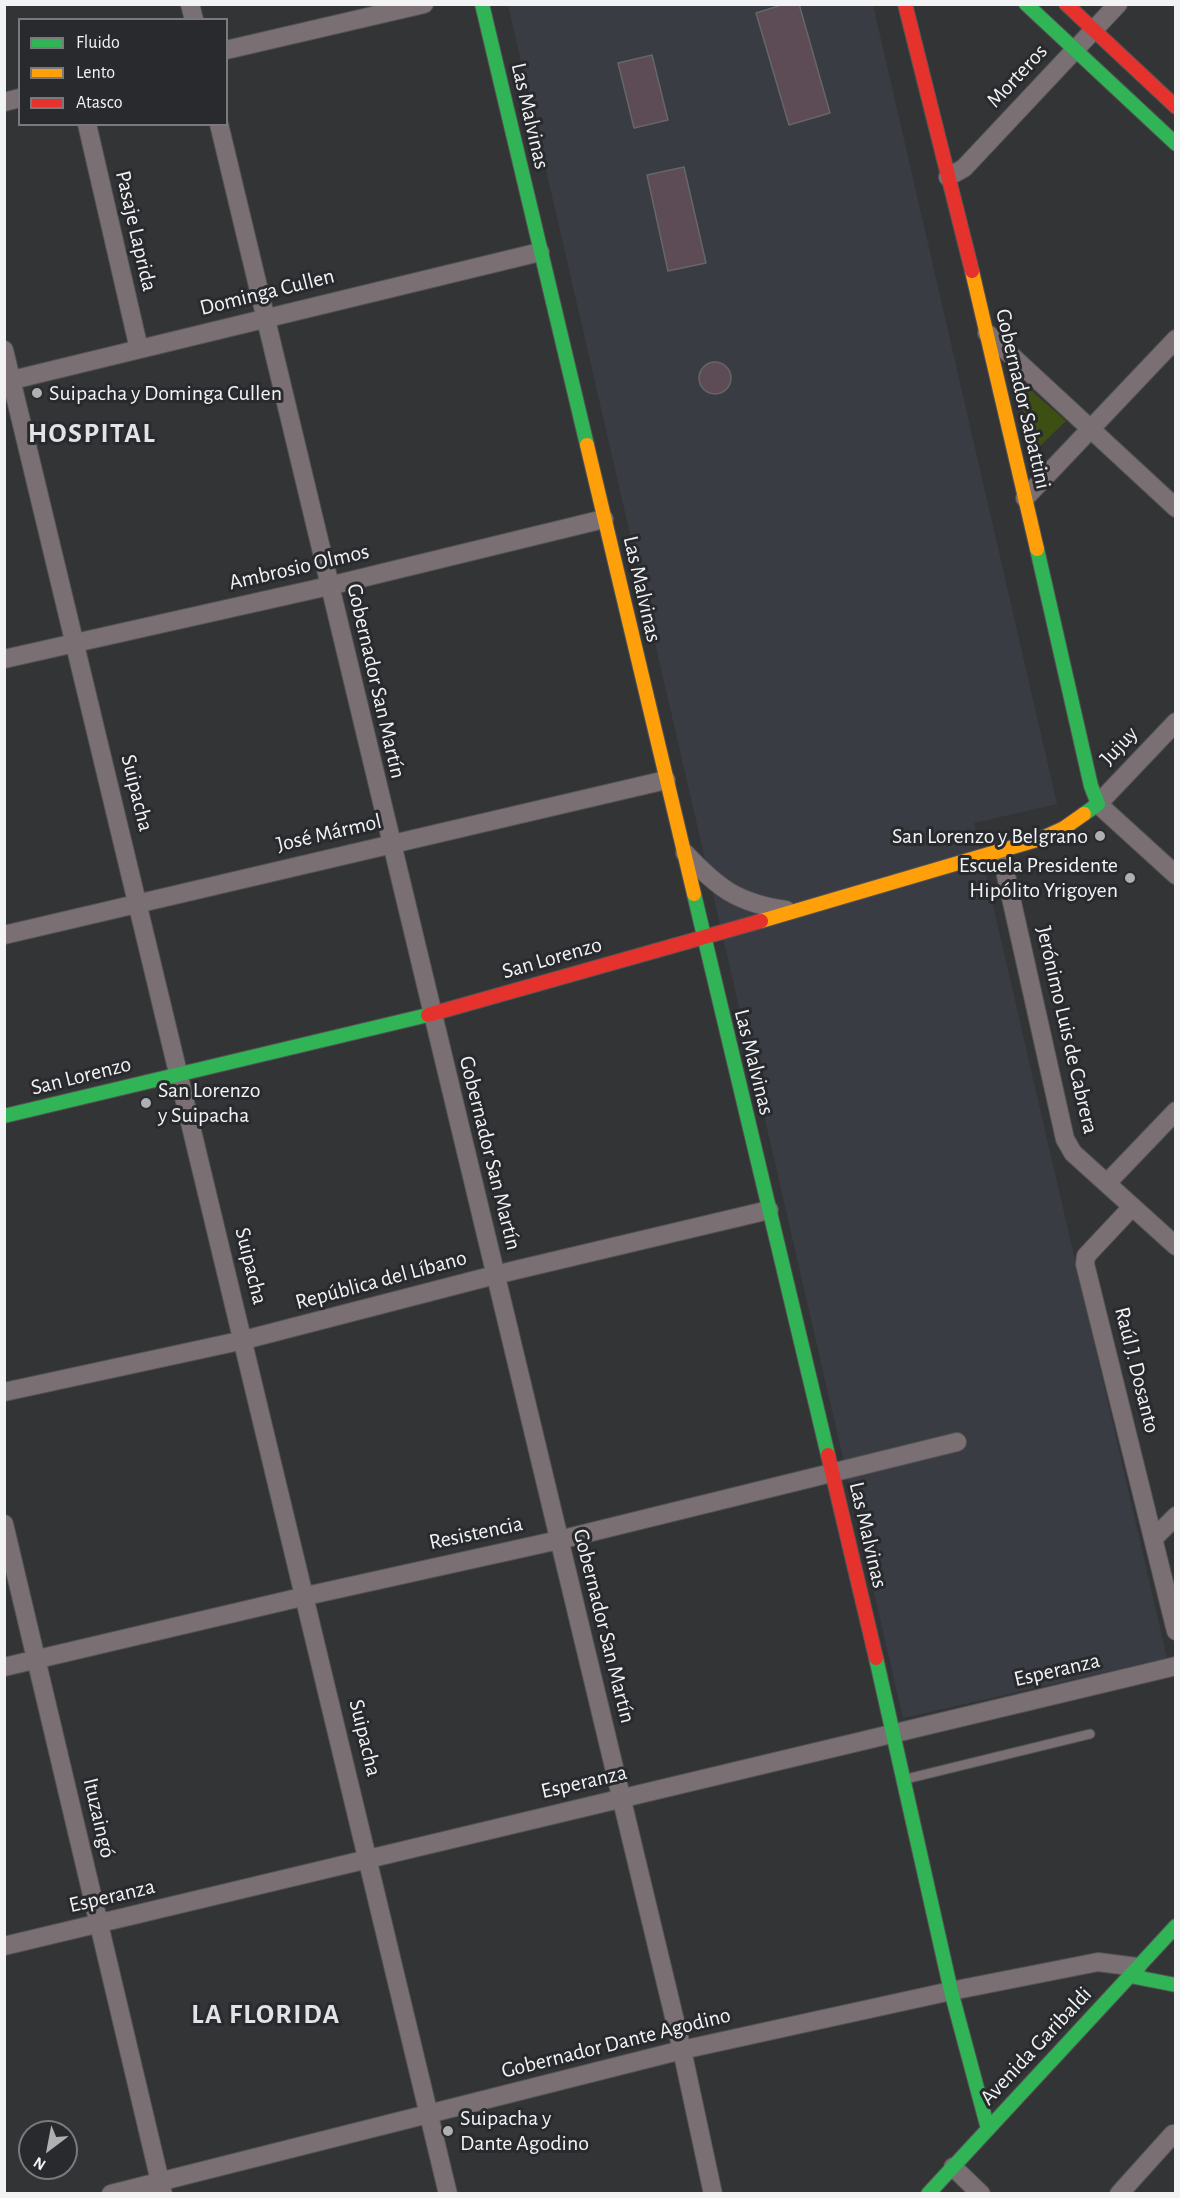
<!DOCTYPE html>
<html>
<head>
<meta charset="utf-8">
<style>
	body { margin:0 }
	#map { position:relative; width:1180px; height:2198px; overflow:hidden; background:#333436; font-family:"Alegreya Sans",sans-serif }
	canvas { display:block }
	.frame { position:absolute; inset:0; border:6px solid #f2f3f5; pointer-events:none }
	.legend { position:absolute; left:18px; top:18px; width:210px; height:108px; box-sizing:border-box; background:#282a2d; border:2px solid #797a7d; margin:0; padding:8px 10px; list-style:none; font-size:18px; color:#f2f3f5 }
	.legend li { display:flex; align-items:center; gap:12px; height:30px }
	.legend b { width:30px; border:2px solid #797a7d }
	.north { position:absolute; left:18px; top:2120px; width:60px; height:60px; box-sizing:border-box; background:#282a2d; border:2px solid #797a7d; border-radius:50%; rotate:212deg; font-size:16px; font-weight:700; line-height:24px; text-align:center; color:#f2f3f5 }
	.north::after { content:''; display:block; margin:auto; width:21px; height:27px; background:#afb0b2; clip-path:polygon(50% 0,100% 100%,50% 72%,0 100%) }
</style>
</head>
<body>
<div id="map">
<canvas width="1180" height="2198"></canvas>
<div class="frame"></div>
<ul class="legend">
<li><b style="height:8px;background:#30b455"></b>Fluido</li>
<li><b style="height:8px;background:#ff9f0a"></b>Lento</li>
<li><b style="height:8px;background:#e5322d"></b>Atasco</li>
</ul>
<div class="north">N</div>
</div>
<script>
const ctx = document.querySelector('canvas').getContext('2d');
ctx.lineJoin = 'round';
function fill(path, color) { ctx.fillStyle = color; ctx.fill(path, 'evenodd'); }
function trace(path, color, width, dash) { ctx.strokeStyle = color; ctx.lineWidth = width; ctx.lineCap = dash ? 'butt' : 'round'; ctx.setLineDash(dash || []); ctx.stroke(path); }
function write(font, color, halo, rows, align = 'center') {
  ctx.font = font + ' "Alegreya Sans",sans-serif'; ctx.lineWidth = 6; ctx.setLineDash([]); ctx.textBaseline = 'middle'; ctx.strokeStyle = halo; ctx.fillStyle = color; for (const [text, x, y, turn = 0] of rows) {
    ctx.save(); ctx.translate(x, y); ctx.rotate((+turn || 0) * Math.PI / 180); ctx.textAlign = isNaN(turn) ? turn : align; if (halo) ctx.strokeText(text, 0, 0); ctx.fillText(text, 0, 0); ctx.restore();
  }
}
fill(new Path2D(`
	M508,5H873L1057,804L974,823L1167,1658L903,1718Z`), '#3a3c44');
fill(new Path2D(`
	M1016,377L1066,421L1033,453Z`), '#3d4f12');
const building = new Path2D(`
	M785,4H799L830,113L789,125L756,13Z
	M652,55L668,120L634,128L618,63Z
	M684,167L706,263L668,271L647,175Z
	M699 378a16 16 0 1 1 32 0a16 16 0 1 1-32 0Z`);
fill(building, '#5d4c55');
trace(building, '#666', 1.5);
const lane = new Path2D(`
	M906,1779L1090,1734`);
const street = new Path2D(`
	M190,4L194,20
	M226,50L424,4
	M4,102L20,98
	M87,124L139,349
	M219,124L682,2050L713,2194
	M948,177L964,168L1118,4
	M987,333L1176,508
	M4,350L448,2194
	M4,382L540,252
	M1025,498L1176,339
	M4,659L329,586L604,519
	M1176,722L1098,804L1176,875
	M685,853C718,888 737,903 786,910
	M1001,853L1065,1139L1073,1153L1176,1246
	M4,935L666,780
	M1107,1183L1176,1111
	M1132,1207L1086,1256L1085,1264L1176,1631
	M4,1392L244,1340L495,1275L769,1210
	M4,1524L163,2194
	M1154,1538L1176,1516
	M4,1667L306,1596L559,1540L957,1442
	M4,1946L1176,1666
	M953,2167L981,2194
	M111,2194L682,2050L951,1991L1098,1962L1137,1967
	M1119,2194L1173,2134`);
const fast = new Path2D(`
	M482,4L587,445
	M1026,4L1176,144
	M1037,549L1091,786L1098,804L1084,814
	M694,894L828,1455
	M4,1116L428,1015
	M876,1658L951,1991L988,2129
	M1130,1976L1176,1985
	M928,2194L1176,1926`);
const slow = new Path2D(`
	M972,271L1037,549
	M587,445L694,894
	M761,921L1040,839L1064,828L1084,814`);
const jam = new Path2D(`
	M905,4L972,271
	M1066,4L1176,107
	M428,1015L761,921
	M828,1455L876,1658`);
trace(lane, '#525354', 11);
trace(street, '#525354', 20);
trace(fast, '#525354', 16);
trace(slow, '#525354', 16);
trace(jam, '#525354', 16);
trace(lane, '#7a6f72', 9);
trace(street, '#7a6f72', 18);
trace(fast, '#30b455', 14);
trace(slow, '#ff9f0a', 14);
trace(jam, '#e5322d', 14);
for (const [x, y, r, color] of [
	[37,393,6,"#afb0b2"],
	[1100,836,6,"#afb0b2"],
	[1130,878,6,"#afb0b2"],
	[146,1103,6,"#afb0b2"],
	[448,2131,6,"#afb0b2"]
]) { const dot = new Path2D(); dot.arc(x, y, r, 0, 2 * Math.PI); ctx.fillStyle = color; ctx.fill(dot); trace(dot, '#282a2d', 2); }
write('22px', '#f2f3f5', '#282a2d', [
	["Morteros",1017,76,-47],
	["Las Malvinas",530,116,77],
	["Pasaje Laprida",136,231,77],
	["Dominga Cullen",267,292,-14],
	["Gobernador Sabattini",1023,399,77],
	["Ambrosio Olmos",299,567,-13],
	["Las Malvinas",642,589,77],
	["Gobernador San Martín",376,681,77],
	["Jujuy",1119,746,-47],
	["Suipacha",137,793,76],
	["José Mármol",329,833,-13],
	["San Lorenzo",552,958,-16],
	["Jerónimo Luis de Cabrera",1067,1030,77],
	["Las Malvinas",754,1062,76],
	["San Lorenzo",81,1076,-14],
	["Gobernador San Martín",490,1153,76],
	["Suipacha",251,1266,76],
	["República del Líbano",381,1280,-15],
	["Raúl J. Dosanto",1137,1370,76],
	["Resistencia",476,1533,-12],
	["Las Malvinas",868,1535,77],
	["Gobernador San Martín",604,1626,76],
	["Esperanza",1057,1670,-13],
	["Suipacha",365,1738,76],
	["Esperanza",584,1782,-13],
	["Ituzaingó",99,1818,77],
	["Esperanza",112,1896,-13],
	["Gobernador Dante Agodino",616,2043,-14],
	["Avenida Garibaldi",1036,2046,-47]
]);
write('22px', '#f2f3f5', '#282a2d', [
	["Suipacha y Dominga Cullen",49,393],
	["San Lorenzo y Belgrano",1088,836,"right"],
	["Escuela Presidente",1118,865,"right"],
	["Hipólito Yrigoyen",1118,890,"right"],
	["San Lorenzo",158,1090],
	["y Suipacha",158,1115],
	["Suipacha y",460,2118],
	["Dante Agodino",460,2143]
], 'left');
ctx.letterSpacing = '1.5px';
write('bold 28px', '#e1e3e7', '#282a2d', [
	["HOSPITAL",92,434],
	["LA FLORIDA",266,2015]
]);
ctx.letterSpacing = '0px';
</script>
</body>
</html>
